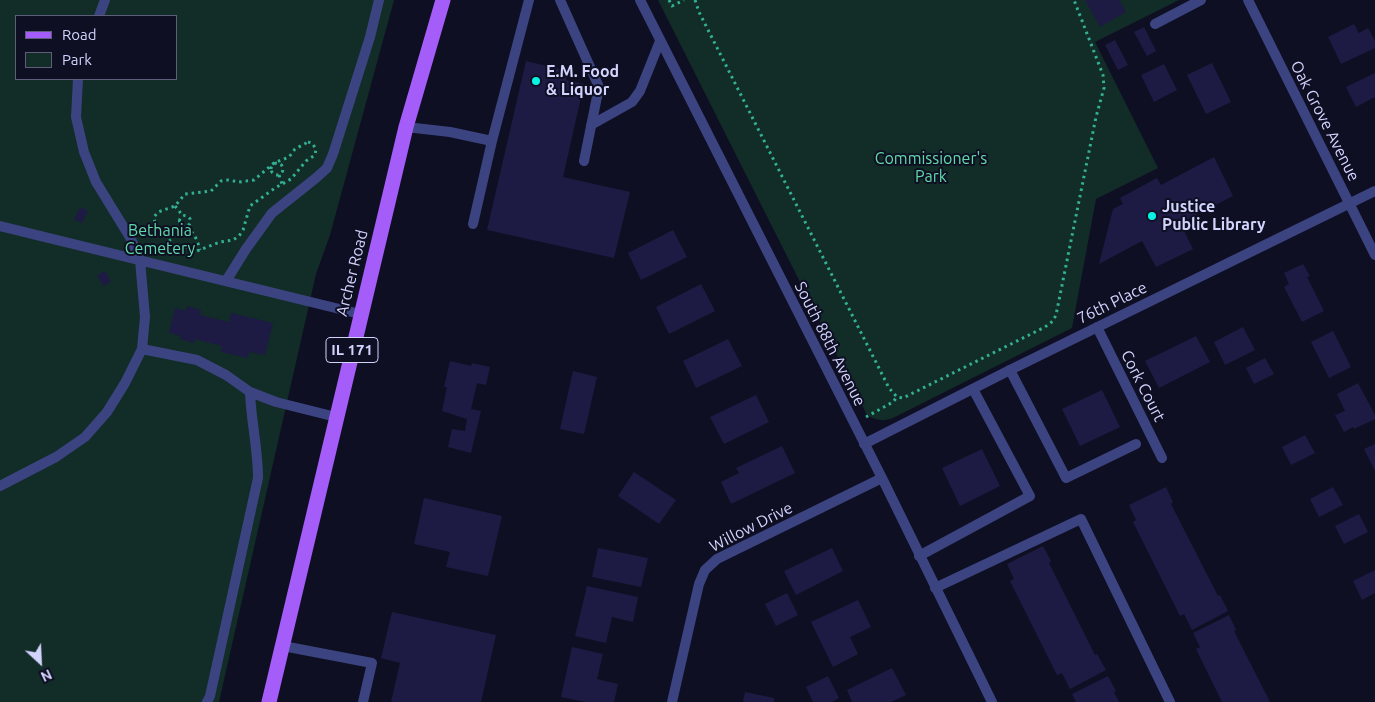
<!DOCTYPE html>
<html>
<head>
<meta charset="utf-8">
<style>
	body { margin:0 }
	#map { position:relative; width:1375px; height:702px; overflow:hidden; background:#0f0f23; font-family:Ubuntu,sans-serif }
	canvas { display:block }
	.legend { position:absolute; left:15px; top:15px; width:162px; height:65px; box-sizing:border-box; background:#0f0f23; border:1px solid #5d5e7a; margin:0; padding:6px 9px; list-style:none; font-size:15px; color:#d2d4fd }
	.legend li { display:flex; align-items:center; gap:10px; height:25px }
	.legend b { width:25px; border:1px solid #5d5e7a }
	.north { position:absolute; left:15px; top:637px; width:50px; height:50px; -webkit-text-stroke:4px #0f0f23; paint-order:stroke; rotate:155deg; font-size:14px; font-weight:700; line-height:20px; text-align:center; color:#d2d4fd }
	.north::after { content:''; display:block; margin:auto; width:18px; height:22px; background:#d2d4fd; clip-path:polygon(50% 0,100% 100%,50% 72%,0 100%) }
</style>
</head>
<body>
<div id="map">
<canvas width="1375" height="702"></canvas>
<ul class="legend">
<li><b style="height:6px;background:#a45df9"></b>Road</li>
<li><b style="height:14px;background:#122c27"></b>Park</li>
</ul>
<div class="north">N</div>
</div>
<script>
const ctx = document.querySelector('canvas').getContext('2d');
ctx.lineJoin = 'round';
function fill(path, color) { ctx.fillStyle = color; ctx.fill(path, 'evenodd'); }
function trace(path, color, width, dash) { ctx.strokeStyle = color; ctx.lineWidth = width; ctx.lineCap = dash ? 'butt' : 'round'; ctx.setLineDash(dash || []); ctx.stroke(path); }
function write(font, color, halo, rows, align = 'center') {
  ctx.font = font + ' Ubuntu,sans-serif'; ctx.lineWidth = 4; ctx.setLineDash([]); ctx.textBaseline = 'middle'; ctx.strokeStyle = halo; ctx.fillStyle = color; for (const [text, x, y, turn = 0] of rows) {
    ctx.save(); ctx.translate(x, y); ctx.rotate((+turn || 0) * Math.PI / 180); ctx.textAlign = isNaN(turn) ? turn : align; if (halo) ctx.strokeText(text, 0, 0); ctx.fillText(text, 0, 0); ctx.restore();
  }
}
fill(new Path2D(`
	M0,0H394L330,235L316,274L219,702H0ZM16,16H176V79H16Z
	M658,0H1179L1095,42L1158,168L1096,199L1072,328L893,418C883,422 876,420 867,415Z`), '#122c27');
fill(new Path2D(`
	M1085,0H1119L1126,12L1100,27Z
	M1354,24L1359,33L1368,28L1375,41V48L1341,64L1328,37Z
	M1144,27L1156,51L1147,56L1134,32Z
	M1115,40L1128,65L1118,70L1105,45Z
	M526,61L568,71L566,80L584,84L563,177L630,192L614,258L487,230Z
	M1212,63L1231,102L1206,114L1187,75Z
	M1164,64L1177,90L1154,102L1141,75Z
	M1375,73V97L1356,107L1346,87Z
	M1214,157L1233,196L1180,223L1193,249L1156,267L1142,241L1099,264L1113,209L1123,204L1120,198L1157,178L1161,185Z
	M80,207L88,211L82,223L74,219Z
	M673,230L687,257L641,280L628,253Z
	M1303,264L1310,276L1307,277L1324,311L1302,322L1284,287L1289,284L1284,273Z
	M105,271L111,282L103,286L97,275Z
	M701,284L715,311L669,334L656,307Z
	M187,306L201,310L200,315L229,322L231,313L273,323L265,355L249,352L248,358L221,352L222,346L195,339L194,343L180,339L181,336L169,333L175,308L186,311Z
	M1243,327L1255,350L1225,365L1214,342Z
	M1333,331L1351,367L1329,378L1311,342Z
	M1196,336L1210,362L1159,388L1145,361Z
	M728,339L742,366L696,388L683,361Z
	M1265,358L1274,374L1254,384L1246,368Z
	M450,361L471,366L472,363L490,367L486,385L477,383L471,409L481,411L471,453L448,447L452,429L465,431L467,419L442,411L447,387H444Z
	M573,371L597,377L584,434L560,429Z
	M1358,383L1375,415V419L1354,429L1353,427L1344,432L1335,415L1345,411L1337,394Z
	M1102,390L1120,427L1080,446L1062,409Z
	M756,395L769,422L724,444L710,417Z
	M1305,435L1315,453L1291,465L1282,447Z
	M1375,444V471L1364,449Z
	M782,446L795,473L731,504L721,482L739,473L736,468Z
	M982,449L1000,486L960,506L942,468Z
	M634,472L676,500L659,524L618,496Z
	M1166,487L1173,502L1171,504L1218,596L1220,595L1228,611L1192,630L1184,614L1180,616L1133,522L1136,520L1129,505Z
	M1333,487L1343,505L1319,517L1310,499Z
	M424,498L502,516L488,576L446,567L450,552L414,544Z
	M1359,514L1368,532L1344,544L1335,526Z
	M1043,546L1051,561L1049,563L1095,655L1097,654L1106,670L1070,689L1062,673L1057,675L1010,581L1014,579L1007,564Z
	M598,548L648,558L641,587L592,577Z
	M832,548L843,571L796,595L784,571Z
	M1375,570V593L1362,600L1353,581Z
	M587,586L638,597L633,622L612,617L606,643L575,636Z
	M787,593L798,615L776,626L765,604Z
	M858,600L871,627L850,637L858,654L833,667L811,622Z
	M392,612L496,635L481,702H391L400,663L381,658Z
	M1229,615L1236,630L1234,631L1270,702H1222L1196,649L1200,647L1193,633Z
	M572,647L603,654L597,679L618,684L614,702H585L561,697Z
	M892,668L906,695L891,702H852L847,690Z
	M828,676L839,698L832,702H813L806,687Z
	M1108,676L1116,691L1114,692L1119,702H1076L1072,694Z
	M745,692L774,698V702H743Z`), '#1d1b43');
trace(new Path2D(`
	M669,0L672,6L684,0
	M695,0L699,12L889,388L897,397L903,398L1045,327L1053,321L1056,315L1096,117L1104,88L1103,75L1074,0
	M308,142L312,143L316,149L315,155L306,161L291,179L275,188L250,206L243,230L239,236L233,240L220,242L197,251L183,246L176,247L173,245L165,234L156,228L154,217L158,212L175,206L185,194L211,191L221,181L228,180L239,182L254,180L274,163L289,157L295,149Z
	M271 169a6 6 0 1 1 12 0a6 6 0 1 1-12 0Z
	M279,175L282,184
	M175,206L183,216
	M179.5 221a5.5 5.5 0 1 1 11 0a5.5 5.5 0 1 1-11 0Z
	M188,226L197,240L200,250
	M866,417L893,402L897,397`), '#33b094', 3, [2.5, 4]);
trace(new Path2D(`
	M560,0L599,87L584,161
	M99,16L105,0
	M1155,24L1201,0
	M591,125L632,102L640,91L660,41
	M406,127L450,132L492,141L473,224
	M492,141L529,0
	M0,226L360,314
	M226,281L246,249L272,213L316,178L327,168L333,154L370,37L379,0
	M142,349L197,360L226,375L250,392L276,402L336,417
	M1010,370L1066,478L1136,444
	M0,486L56,457L85,437L107,412L125,383L142,349L145,317L140,260L131,239L96,182L84,152L76,117L78,79
	M919,556L1030,496L973,389
	M935,588L1081,519L1170,702
	M283,646L372,663L363,702
	M207,702L210,696L258,478C258,449 251,421 250,392`), '#3b4480', 10);
trace(new Path2D(`
	M640,0L882,478L992,702
	M1248,0L1375,255
	M1097,327L1162,458
	M864,444L1010,370L1375,191
	M672,702L699,584L705,570L717,559L882,478`), '#3b4480', 10);
trace(new Path2D(`
	M269,702L406,127L443,0`), '#a45df9', 15);
for (const [x, y, r, color] of [
	[536,81,5,"#08f3e3"],
	[1152,216,5,"#08f3e3"]
]) { const dot = new Path2D(); dot.arc(x, y, r, 0, 2 * Math.PI); ctx.fillStyle = color; ctx.fill(dot); trace(dot, '#0f0f23', 2); }
for (const [x, y, w] of [
	[352,350,52]
]) { const box = new Path2D(); box.roundRect(x - w / 2, y - 12.5, w, 25, 4); ctx.fillStyle = '#0f0f23'; ctx.fill(box); trace(box, '#d2d4fd', 1); }
write('bold 15px', '#d2d4fd', null, [
	["IL 171",352,350]
]);
write('bold 16px', '#d2d4fd', '#0f0f23', [
	["E.M. Food",546,72],
	["& Liquor",546,90],
	["Justice",1162,207],
	["Public Library",1162,225]
], 'left');
write('16px', '#d2d4fd', '#0f0f23', [
	["Oak Grove Avenue",1325,121,63],
	["Archer Road",352,273,-76],
	["76th Place",1112,303,-26],
	["South 88th Avenue",830,344,63],
	["Cork Court",1143,386,63],
	["Willow Drive",751,527,-27]
]);
write('16px', '#60dba8', '#0f0f23', [
	["Commissioner's",931,159],
	["Park",931,177],
	["Bethania",160,231],
	["Cemetery",160,249]
]);
</script>
</body>
</html>
